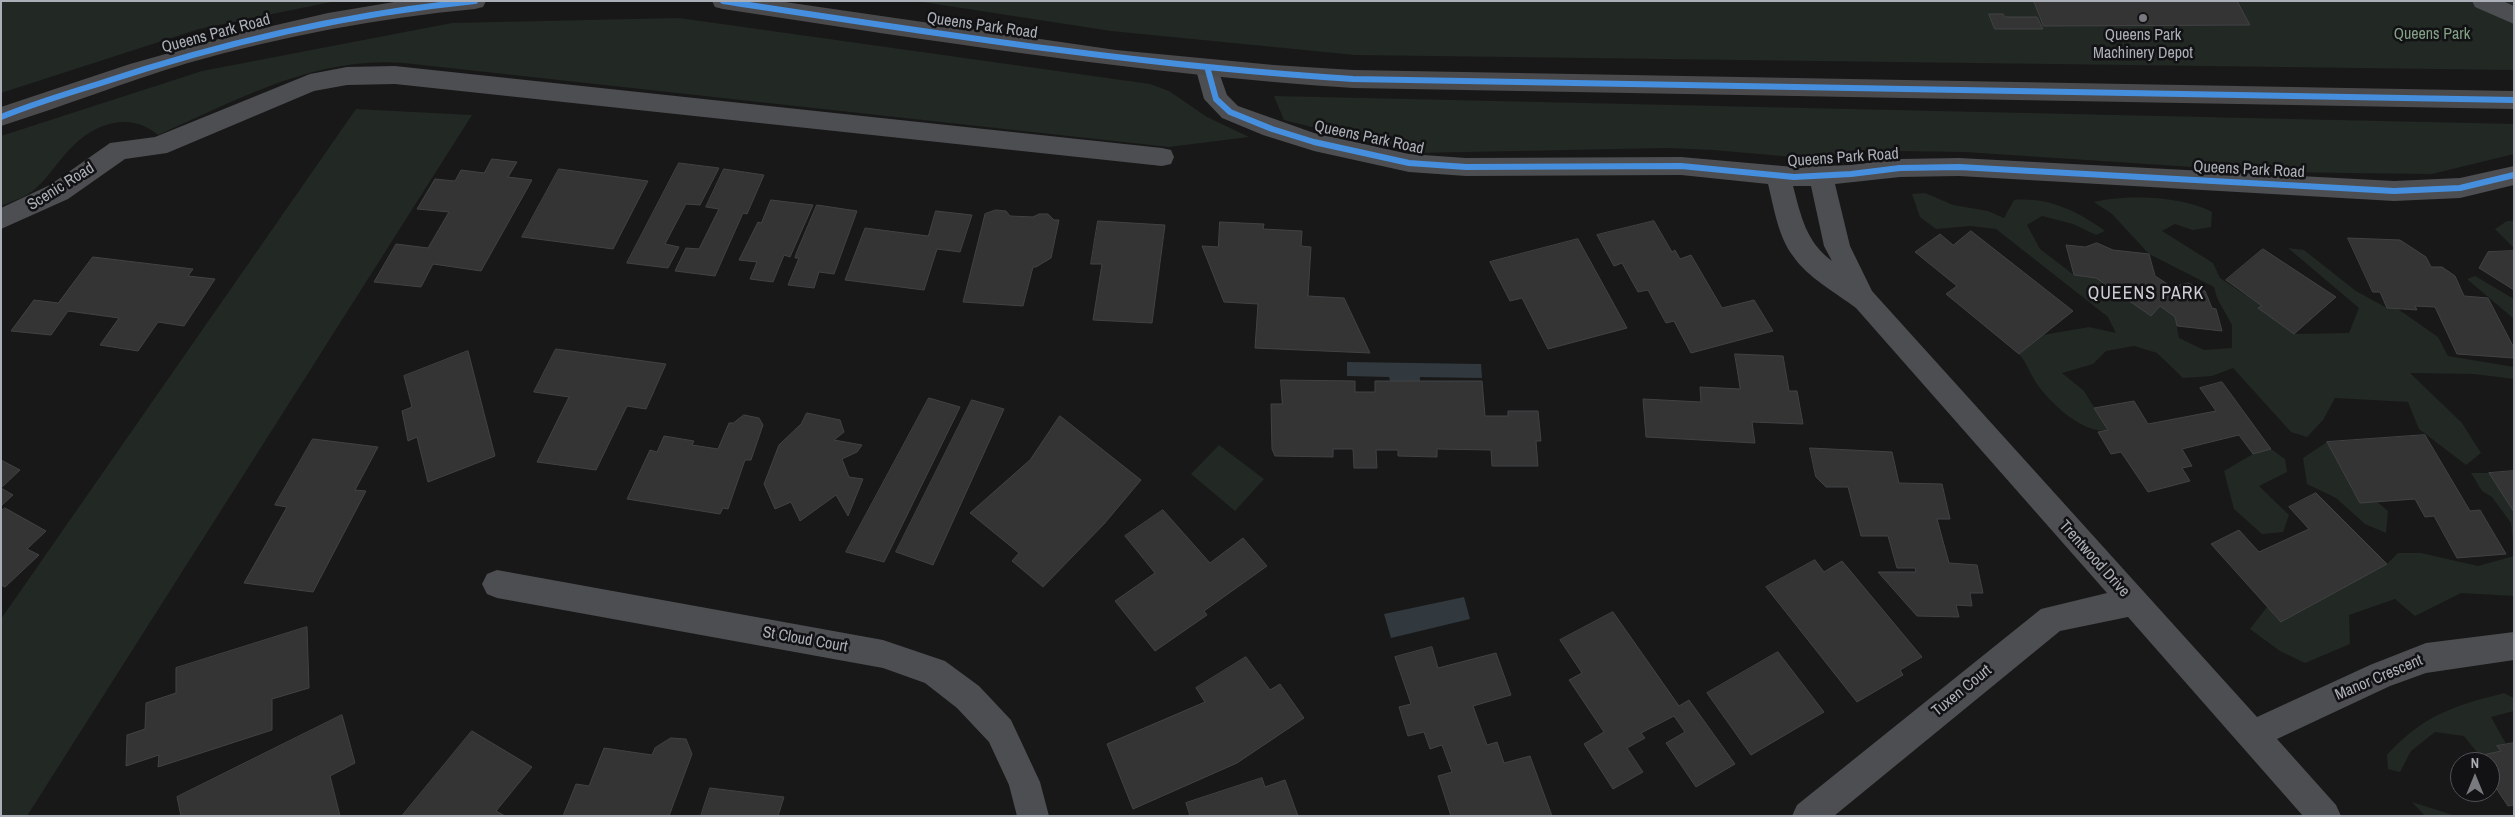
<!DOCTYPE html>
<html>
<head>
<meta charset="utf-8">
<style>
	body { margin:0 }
	#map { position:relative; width:2515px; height:817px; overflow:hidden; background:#181818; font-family:"Archivo Narrow",sans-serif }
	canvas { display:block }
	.frame { position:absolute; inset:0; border:2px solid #abafb7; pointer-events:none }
	.north { position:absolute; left:2450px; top:752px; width:50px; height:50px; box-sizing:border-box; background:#121214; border:1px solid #4f5155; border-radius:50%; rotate:0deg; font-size:14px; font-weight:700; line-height:20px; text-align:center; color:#abafb7 }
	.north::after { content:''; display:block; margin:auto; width:18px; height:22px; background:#787a7f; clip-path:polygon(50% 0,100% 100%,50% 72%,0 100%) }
</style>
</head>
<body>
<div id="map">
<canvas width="2515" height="817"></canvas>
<div class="frame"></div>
<div class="north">N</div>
</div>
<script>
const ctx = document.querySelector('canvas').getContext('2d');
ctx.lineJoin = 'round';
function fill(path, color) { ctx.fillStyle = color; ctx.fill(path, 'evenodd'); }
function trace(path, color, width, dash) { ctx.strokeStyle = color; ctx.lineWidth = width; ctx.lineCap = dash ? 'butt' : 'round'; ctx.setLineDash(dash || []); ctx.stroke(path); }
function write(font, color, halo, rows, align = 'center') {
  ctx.font = font + ' "Archivo Narrow",sans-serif'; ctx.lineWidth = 5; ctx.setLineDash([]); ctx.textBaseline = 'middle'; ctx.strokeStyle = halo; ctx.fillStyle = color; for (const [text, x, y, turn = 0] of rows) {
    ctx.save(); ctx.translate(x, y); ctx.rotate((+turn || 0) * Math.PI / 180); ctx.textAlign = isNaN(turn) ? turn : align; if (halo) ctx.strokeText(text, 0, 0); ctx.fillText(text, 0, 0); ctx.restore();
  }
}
fill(new Path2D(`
	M1,1H336L199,29L1,93Z
	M916,1H2514V70L1355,55L1111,31Z
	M679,18L1150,84L1169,91L1207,117L1249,137L1169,147L404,63C315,56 237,100 158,135C131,112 97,122 73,146C59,159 50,176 35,189C26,197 13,201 1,206V136L202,71L452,23Z
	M1274,96L2514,124V154L2432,174L2268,172L1965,152L1899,151L1793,157L1713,150L1668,148L1416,153L1284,120Z
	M356,109L472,115L27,816H1V619Z
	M1925,193L1953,205L1988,211L2004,218L2014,200C2049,197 2077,211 2105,231L2096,235L2073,224L2042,216L2027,225L2040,249L2074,275L2096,278L2160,306L2175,317L2179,338L2204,350L2232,348V325L2217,298L2214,287L2149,254L2112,214L2094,202C2126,194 2183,196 2212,212L2211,227L2193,230L2175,224L2162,231L2213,263L2220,278L2262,306L2258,308L2294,334L2349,333L2359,308L2288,248L2304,250L2356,291L2387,308L2398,309L2438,337L2448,356L2514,367V379L2474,374L2410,373L2462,423L2481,453L2466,465L2419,429L2408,402L2335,398L2323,420L2307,437L2291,432L2233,368L2212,376L2183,378L2157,353L2134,346L2106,351L2093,364L2062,373L2084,391L2108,430C2084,435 2050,403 2037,384C2030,374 2027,363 2019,354L2043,335L2089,327L2116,333L2108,317L1996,229L1970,226L1936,229L1920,217L1912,194Z
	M2507,221H2514V248L2495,229Z
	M2475,276L2514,299V319L2467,279Z
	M2327,442L2360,503L2377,502L2388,511L2386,533L2365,524L2336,498L2307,484L2303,458Z
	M1219,445L1264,479L1235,511L1191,474Z
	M2271,449L2285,459L2287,472L2259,486L2289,515L2283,532L2262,534L2234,509L2224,471L2253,454Z
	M2471,473H2489L2514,512V551L2511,523L2492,497L2482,491Z
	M2398,553H2421L2478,566L2514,556V596L2461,593L2415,616L2395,599L2349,615L2350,644L2305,663L2280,651L2250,629L2267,607L2282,622L2387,564Z
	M2504,693L2514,698V711L2491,717L2506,744L2497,746L2501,751L2480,756L2464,736L2435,732L2411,751L2400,772L2388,769L2387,755C2423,715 2454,706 2504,693Z
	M2412,802L2456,816H2425Z`), '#222823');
fill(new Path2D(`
	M1347,362L1481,364L1482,378L1420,377V381H1390L1389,377L1347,376Z
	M1464,597L1470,619L1391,638L1384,614Z`), '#31393e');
const building = new Path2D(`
	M2034,1H2237L2250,25L2044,26Z
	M1989,14H2003L2005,17H2037L2043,29H1995Z
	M492,159L517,162L508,177L532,180L481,271L433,264L421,287L374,282L396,244L428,248L449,212L417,209L435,179L455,181L461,170L484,173Z
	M679,163L719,168L700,205L686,204L665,244L679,247L668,268L627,263Z
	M559,169L648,181L613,249L522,237Z
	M724,169L764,175L747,214L743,213L715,276L675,271L686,248L699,249L719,209L706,207Z
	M771,200L813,205L790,257L784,255L773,282L750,279L757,262L739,260L758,222L761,223Z
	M817,205L857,211L834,274L819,272L814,288L788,285L799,258H795L796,254Z
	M996,210L1006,211L1010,216L1033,217L1039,214H1048L1054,220H1059L1051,258L1036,267H1033L1023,306L963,302L985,214Z
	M936,211L972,215L960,252L937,249L924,290L845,280L865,228L928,236Z
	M1098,221L1165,225L1152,323L1093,320L1102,264H1091Z
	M1654,221L1672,252L1675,250L1680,259L1691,255L1722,308L1754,300L1773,331L1691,353L1674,321L1666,323L1648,290L1638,292L1622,263L1614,266L1597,235Z
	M1220,222L1264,224L1263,229L1302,231L1301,246L1311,247L1308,296L1344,298L1370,353L1255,348L1258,304L1224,302L1202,246L1218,247Z
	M1971,231L2073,311L2019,354L1946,294L1957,286L1915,252L1940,234L1953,245Z
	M2348,238L2400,240L2426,257L2431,267H2442L2455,276L2464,296L2488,298L2514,348V358L2457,354L2435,307L2415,306L2417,310L2387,308L2380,292H2373Z
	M1578,239L1627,328L1548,349L1522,298L1510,301L1490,262Z
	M2097,243L2113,250L2149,254L2155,276L2172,287L2188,283L2205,291L2212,308L2216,309L2222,331L2177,326L2175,317L2160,306L2151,316L2096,278L2074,275L2066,245L2085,247Z
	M2263,249L2336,297L2294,334L2258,308L2262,306L2226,280Z
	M2514,251V290L2479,268L2488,252Z
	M93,257L193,269L188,276L215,279L184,326L158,322L138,351L100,345L119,318L68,311L51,335L11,331L34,300L58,303Z
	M556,349L666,364L646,409L627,406L596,470L537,462L569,397L534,392Z
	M468,351L495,456L428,482L417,437L408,441L402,411L412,407L404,376Z
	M1735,354L1783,356L1789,391H1797L1803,424L1752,422L1755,443L1646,437L1643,399L1701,402L1700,387L1740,389Z
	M1281,380L1355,381V392H1375V381H1482L1485,416H1508V411H1538L1541,441H1536L1538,466H1492L1491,450L1437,449V457L1398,456V450H1376L1377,468H1354L1353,449H1333V457L1275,456L1272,449L1271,404H1282Z
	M2222,382L2271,449L2253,454L2239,435L2182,449L2192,466L2182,468L2190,481L2148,492L2121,452L2111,454L2098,432L2108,430L2094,408L2134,401L2148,424L2216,411L2200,388Z
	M929,398L960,407L884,562L846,552Z
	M972,400L1004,409L933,565L896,552Z
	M807,413L840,420L844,432L834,440L862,445L857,452L842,459L849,477L863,479L848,516L836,495L800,521L791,502L775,509L764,484L779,445L801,424Z
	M744,415L759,418L763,425L751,460H745L728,509L723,508L720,514L627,499L650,450L657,452L664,436L694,441L692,445L718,449L729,423H733Z
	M1060,416L1141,480L1104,524L1043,587L1012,561L1019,553L970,513L1030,460Z
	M2425,435L2470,511L2480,510L2506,554L2457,558L2434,516L2425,517L2415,499L2360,503L2327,442Z
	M313,439L378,447L355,490L366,491L313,592L244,583L287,507L275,505Z
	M1810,448L1892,452L1899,483L1942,484L1950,519H1937L1949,563L1977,565L1983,593H1970L1972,606L1956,605L1959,617L1917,616L1878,572H1916L1915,568H1897L1888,536H1861L1848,487H1826L1816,477Z
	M1,460L20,470L1,488L13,495L1,506Z
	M2514,471V512L2489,473Z
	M2316,493L2387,564L2281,622L2211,544L2239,530L2259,552L2309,529L2289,507Z
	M5,508L46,531L27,549L39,555L5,587L1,585V511Z
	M1163,510L1210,563L1243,538L1267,566L1204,611L1207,615L1155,651L1115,601L1155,573L1125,536Z
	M1815,560L1824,572L1842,561L1922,657L1900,670L1903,675L1857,702L1766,587Z
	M1613,612L1679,706L1689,700L1735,764L1696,787L1666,743L1685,732L1674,716L1641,733L1645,738L1627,748L1643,772L1613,789L1584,744L1604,732L1569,680L1582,673L1560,640Z
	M307,627L309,688L272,699V730L158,767L159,755L126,766L127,735L145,729L146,703L176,693V668Z
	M1432,647L1438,668L1496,653L1511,695L1473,706L1487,745L1497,742L1504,763L1530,756L1552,816H1451L1438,776L1452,772L1442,745L1430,749L1424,732L1408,736L1399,707L1411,704L1395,657Z
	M1778,652L1824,712L1751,755L1707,693Z
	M1246,657L1270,690L1280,684L1304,718L1237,763L1133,809L1107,744L1205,702L1196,688Z
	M342,715L355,763L330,776L340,816H181L177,797Z
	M472,731L532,767L496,811L505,816H402Z
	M671,738L686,739L692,754L669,816H563L576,784L589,786L604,748L652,755L655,748Z
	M2514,743V805L2508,806L2490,779V762H2471L2469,758L2501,751L2497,746Z
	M1262,778L1265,787L1285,780L1298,816H1190L1186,803Z
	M710,788L784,797L778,816H701Z`);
fill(building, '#343435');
trace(building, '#414244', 1);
fill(new Path2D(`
	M2472,1H2503L2514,6V24L2475,7Z
	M1208,61L1216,64L1227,95L1238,106L1314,133L1409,154L1466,158L1681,157L1794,167L1851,165L1900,159L1959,158L2394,181L2460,178L2514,166V185L2460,198L2394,201L1959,176L1900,177L1835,184L1850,246L1872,291L2257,717L2370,665L2426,643L2514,632V660L2426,673L2390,686L2277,739L2336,805L2341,816H2303L2128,617L2060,631L1834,816H1792L1797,805L2041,609L2107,593L1856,308C1835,292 1808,278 1793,256C1778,236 1774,208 1768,184L1681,175L1466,176L1409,172L1314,151L1263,135L1222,118L1204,99L1196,70L1200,64ZM1793,186H1811L1824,246L1832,261C1806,242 1801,216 1793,186Z
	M395,66L1162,148L1171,150L1174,157L1171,164L1162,166L395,84L347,85L314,91L167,153L125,159L68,199L1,229V208L50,185L110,143L155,137L310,74L347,67Z
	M497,570L883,640L945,661L979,686L1011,720L1040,782L1049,816H1017L1009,785L989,742L957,708L925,683L883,668L497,598L487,594L482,584L487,574Z`), '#4d4e51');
fill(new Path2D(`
	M400,1H486L483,7L475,9C378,18 283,36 188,63C125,82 64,106 1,126V107L130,64L233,35L328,13Z
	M712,1H778L1116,50L1274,65L1353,70L2514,91V109L1353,88C1141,74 933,41 723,9L715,7Z`), '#4a4a4d');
trace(new Path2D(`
	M723,1C933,33 1141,66 1353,79L2514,100
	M1208,70L1216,99L1230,112L1272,129L1314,142L1409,163L1466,167L1681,166L1794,177L1851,174L1900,168L1959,167L2394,191L2460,188L2514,175
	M1,117C33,104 65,94 98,84C221,43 345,14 475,1`), '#468fdf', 6);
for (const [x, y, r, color] of [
	[2143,18,5,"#787a7f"]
]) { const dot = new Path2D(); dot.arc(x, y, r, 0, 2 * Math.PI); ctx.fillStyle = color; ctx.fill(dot); trace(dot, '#121214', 2); }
write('16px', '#abafb7', '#121214', [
	["Queens Park Road",982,26,8],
	["Queens Park Road",216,34,-15],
	["Queens Park Road",1369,138,12],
	["Queens Park Road",1843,158,-4],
	["Queens Park Road",2249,170,3],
	["Scenic Road",61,187,-32],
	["Trentwood Drive",2094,559,48],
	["St Cloud Court",805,640,10],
	["Manor Crescent",2379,678,-23],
	["Tuxen Court",1962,691,-39]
]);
write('16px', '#84a087', '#121214', [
	["Queens Park",2432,35]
]);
write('16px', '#abafb7', '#121214', [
	["Queens Park",2143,36],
	["Machinery Depot",2143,54]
]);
ctx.letterSpacing = '1px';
write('18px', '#ccced4', '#121214', [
	["QUEENS PARK",2146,294]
]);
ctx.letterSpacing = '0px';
</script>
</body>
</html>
